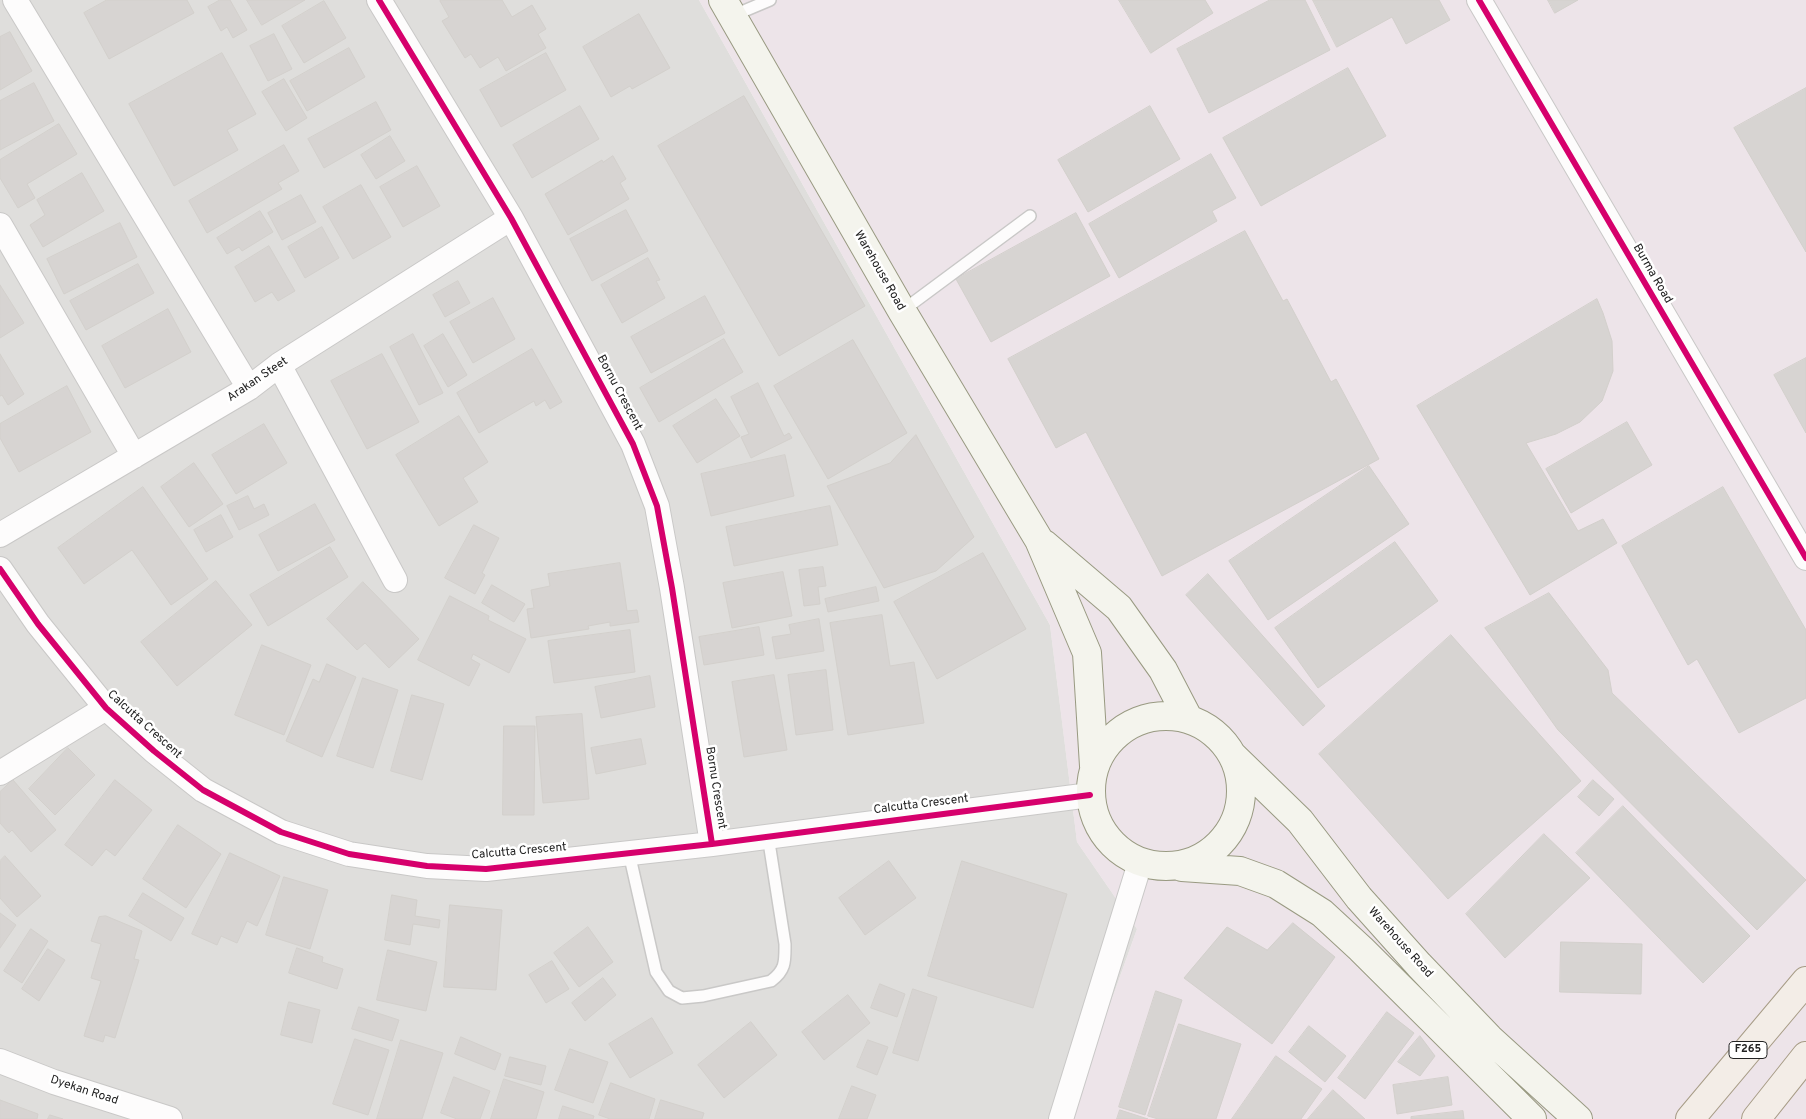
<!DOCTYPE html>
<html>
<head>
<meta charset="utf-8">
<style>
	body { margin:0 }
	canvas { display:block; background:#f0eeeb }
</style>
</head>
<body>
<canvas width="1806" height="1119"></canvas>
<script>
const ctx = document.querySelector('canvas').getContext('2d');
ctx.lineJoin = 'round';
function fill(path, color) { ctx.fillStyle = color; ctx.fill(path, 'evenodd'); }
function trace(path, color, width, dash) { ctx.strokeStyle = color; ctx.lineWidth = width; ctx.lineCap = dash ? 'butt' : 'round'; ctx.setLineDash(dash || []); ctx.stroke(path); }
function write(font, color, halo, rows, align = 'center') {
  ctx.font = font + ' Overpass,sans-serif'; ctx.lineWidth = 5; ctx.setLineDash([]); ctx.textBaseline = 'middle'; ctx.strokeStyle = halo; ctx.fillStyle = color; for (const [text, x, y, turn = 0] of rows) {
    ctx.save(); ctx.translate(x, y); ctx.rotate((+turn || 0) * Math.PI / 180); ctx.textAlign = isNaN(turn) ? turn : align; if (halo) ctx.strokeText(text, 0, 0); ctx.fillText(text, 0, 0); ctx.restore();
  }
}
fill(new Path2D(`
	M0,0H699L1050,625L1077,842L1137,929L1069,1119H0Z`), '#dfdedc');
fill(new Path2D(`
	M699,0H1806V1119H1069L1137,929L1077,842L1050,625Z`), '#ede4e9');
const building = new Path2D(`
	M107,0H187L194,13L109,59L84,13Z
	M220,0H230L247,30L233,38L227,27L221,31L208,7Z
	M247,0H305L262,25Z
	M442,0H502L512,17L532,5L546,29L538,34L546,48L506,71L498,57L480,68L471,54L465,58L442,21L449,17L440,1Z
	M1119,0H1205L1213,13L1151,53Z
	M1270,0H1305L1330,50L1209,113L1177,49Z
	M1313,0H1439L1450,20L1406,44L1392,17L1337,47Z
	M1548,0H1578L1555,13Z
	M324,1L346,38L304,63L282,26Z
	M639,14L670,68L632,89L630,86L611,97L583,47Z
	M10,32L32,71L0,90V37Z
	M274,34L292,69L268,81L250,46Z
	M349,48L365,77L307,111L290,81Z
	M222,53L256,114L227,130L238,150L174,186L129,104Z
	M546,53L566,90L501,127L480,90Z
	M1348,68L1386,136L1261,206L1223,138Z
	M284,79L307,118L286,131L262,92Z
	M34,83L54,121L0,150V101Z
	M1806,88V252L1734,128Z
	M744,96L865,306L779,356L658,146Z
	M376,102L391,130L324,168L308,139Z
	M580,106L599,139L532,178L513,145Z
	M1150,106L1180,159L1088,212L1058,160Z
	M59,124L77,154L27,184L35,198L18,208L0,178V160Z
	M390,136L405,161L376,179L361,155Z
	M284,145L299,171L278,183L282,189L207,233L189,201Z
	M1211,154L1236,198L1212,211L1217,221L1119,278L1089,224Z
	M613,156L626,179L620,183L629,199L568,235L545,194L602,160L603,162Z
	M417,166L440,206L403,227L380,187Z
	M82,173L104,211L43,247L30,225L45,215L37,200Z
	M361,185L391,237L353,259L323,207Z
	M301,195L316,222L282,240L268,213Z
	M626,210L648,251L592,281L570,239Z
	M260,211L273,232L242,251L239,247L227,254L217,238Z
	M1076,213L1110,276L991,342L956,279Z
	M120,223L137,257L64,294L47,259Z
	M322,227L339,258L305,278L288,247Z
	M1245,231L1283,301L1287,299L1331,382L1336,379L1379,459L1162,576L1086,432L1056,448L1008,359Z
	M269,246L295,291L278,301L272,292L255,302L235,267Z
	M648,258L660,280L656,281L665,298L622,323L601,285Z
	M138,264L154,293L86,330L70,301Z
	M458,281L470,303L445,317L433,295Z
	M0,285L24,323L0,338Z
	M705,296L725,333L651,373L631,337Z
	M493,298L515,339L473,363L450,322Z
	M1597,299L1603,313L1612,341L1613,371L1602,401L1580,422L1556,434L1526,443L1578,531L1603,519L1617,543L1530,595L1417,406Z
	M168,309L191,352L125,388L102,346Z
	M413,334L443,393L419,405L390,347Z
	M443,334L467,375L448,387L424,346Z
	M724,339L743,372L659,422L640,388Z
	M853,340L907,433L828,479L774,386Z
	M532,349L562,402L550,409L545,400L536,406L534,401L479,433L457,393Z
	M0,354L24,394L8,405L2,395L0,396Z
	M382,354L419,422L367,449L331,381Z
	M1806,358V433L1774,375Z
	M758,383L784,436L789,433L792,438L751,458L741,437L749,434L731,397Z
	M67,386L91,432L19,472L0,438V424Z
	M716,399L740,436L697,463L673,426Z
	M459,416L488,462L463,478L478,502L439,526L396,455Z
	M1627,422L1652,465L1571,513L1546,469Z
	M264,424L287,463L236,494L212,455Z
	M916,435L974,537L936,571L884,588L827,486L890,463Z
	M785,455L794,496L711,516L701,474Z
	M194,463L223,504L189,527L161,487Z
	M1369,466L1409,524L1268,620L1229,561Z
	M143,487L208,579L171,605L132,550L84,584L58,548Z
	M1723,487L1806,630V698L1739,733L1697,659L1688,665L1622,546Z
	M248,496L254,509L264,504L269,515L239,530L227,506Z
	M315,504L335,540L278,571L259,535Z
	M830,506L838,545L734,566L726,527Z
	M221,515L233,537L206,552L194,530Z
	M474,525L499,538L482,573L485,575L475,594L445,578Z
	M1395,542L1438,601L1318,688L1275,628Z
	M330,547L348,577L268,626L250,595Z
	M983,553L1026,629L937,679L894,602Z
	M620,563L627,611L637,610L639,622L610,626V622L588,626L589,629L531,638L527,609L534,608L531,590L550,586L548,574Z
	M823,567L826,586L818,587L820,604L804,606L799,570Z
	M783,572L792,616L732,628L723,583Z
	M1208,574L1325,706L1303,726L1186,595Z
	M216,581L252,625L177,686L141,642Z
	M363,582L419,639L389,668L365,643L357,650L327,619Z
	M492,585L525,604L514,622L482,603Z
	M876,587L879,601L828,612L825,599Z
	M1549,593L1608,670L1612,693L1806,880L1757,930L1558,730L1485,628Z
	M450,596L489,616L488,620L526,639L509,673L473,654L471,659L480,664L469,686L418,660Z
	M882,615L890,666L914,662L924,723L848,735L830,623Z
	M819,619L824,651L776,659L772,637L791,634L789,625Z
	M759,627L764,655L704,665L699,637Z
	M630,630L635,672L554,683L548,641Z
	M1451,635L1581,781L1448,899L1319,754Z
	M262,645L311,665L284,735L235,715Z
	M327,664L356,677L322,757L286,741L313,679L319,682Z
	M826,670L833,730L796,735L788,675Z
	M774,675L787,750L744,757L732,682Z
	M650,676L655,707L601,718L595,687Z
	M363,678L398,690L373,768L337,756Z
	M412,695L444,704L422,780L391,771Z
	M582,714L589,799L543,803L536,717Z
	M504,726H535L534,815H503Z
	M641,739L646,764L596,774L591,748Z
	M68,748L95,775L55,815L29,789Z
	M13,780L56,830L31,852L12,830L9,833L0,823V792Z
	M115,780L152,810L115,856L106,849L92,866L65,845Z
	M1593,780L1614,799L1599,816L1578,797Z
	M1623,806L1750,936L1703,983L1576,853Z
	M178,825L221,854L186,908L143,879Z
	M1544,834L1590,878L1505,958L1466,914Z
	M230,853L280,876L257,926L247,921L237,943L221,936L217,945L192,934Z
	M5,856L41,896L17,917L0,898V861Z
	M889,861L916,898L865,935L839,898Z
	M962,861L1067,894L1033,1008L928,976Z
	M284,877L328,890L310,949L266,935Z
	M143,893L184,918L171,941L129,916Z
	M392,895L417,900L415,916L440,920L439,928L413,924L410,945L385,940Z
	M450,905L502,910L496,990L444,987Z
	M0,913L16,925L0,948Z
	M106,916L142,931L134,959L139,960L115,1038L105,1035L103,1042L84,1036L101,981L91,978L101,944L91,941L99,917Z
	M1293,923L1335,957L1272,1044L1184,978L1227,927L1267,950Z
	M588,927L613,962L579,987L554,953Z
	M31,929L48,941L22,983L4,971Z
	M1561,942L1642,944L1641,994L1560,992Z
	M297,948L323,957L322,962L343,969L337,989L289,973Z
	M48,949L65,960L39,1001L22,989Z
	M388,950L437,962L426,1011L377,1000Z
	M552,961L569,989L546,1003L529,975Z
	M603,978L616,995L585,1021L572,1003Z
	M880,984L905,994L897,1017L871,1008Z
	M913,989L937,997L918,1061L893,1053Z
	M1156,991L1182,1000L1145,1115L1119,1107Z
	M848,995L870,1023L824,1060L802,1032Z
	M289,1002L320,1010L312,1043L281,1035Z
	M359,1007L399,1020L392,1041L352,1029Z
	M1387,1012L1414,1033L1365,1099L1338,1078Z
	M652,1018L673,1053L630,1078L609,1044Z
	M751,1022L777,1055L724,1098L698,1065Z
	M1179,1024L1241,1044L1216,1119H1158L1148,1116Z
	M1309,1026L1346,1056L1325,1082L1289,1052Z
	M1420,1036L1435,1056L1420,1076L1398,1062Z
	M461,1037L501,1054L495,1070L455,1054Z
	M355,1039L389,1050L368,1115L333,1104Z
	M401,1040L443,1053L422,1119H377Z
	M868,1040L888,1047L877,1075L857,1067Z
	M570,1049L608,1062L593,1103L555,1090Z
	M1276,1056L1322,1089L1301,1119H1232Z
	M510,1057L546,1066L541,1085L505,1076Z
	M454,1077L490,1091L480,1119H457L441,1113Z
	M1448,1077L1452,1105L1397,1114L1393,1085Z
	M504,1079L544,1092L536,1119H491Z
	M611,1083L655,1099L649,1119H610L599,1115Z
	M852,1086L876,1095L867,1119H839Z
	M1333,1090L1365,1119H1308Z
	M0,1100L38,1114L37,1119H0Z
	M661,1100L704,1113L702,1119H655Z
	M563,1106L594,1116L593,1119H559Z
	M1120,1110L1148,1119H1117Z
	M1463,1111L1464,1119H1411V1117Z
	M50,1115L63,1119H48Z`);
fill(building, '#d7d4d2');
trace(building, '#d3d0cc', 1);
const service = new Path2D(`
	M732,16L770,0
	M902,311L1030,216
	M629,853L656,972L669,991L682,998L703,996L771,981C786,970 785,961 785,944L768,836`);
const minor = new Path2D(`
	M15,0L249,388
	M379,0L511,218L633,444L657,506L672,588L712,844
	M1479,0L1806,558
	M0,225L134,456
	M279,365L395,580
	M0,535L249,388L279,365L511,218
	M0,569L38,624L106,708L154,751L203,790L281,832L349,854L427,866L486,869L712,844L1090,795
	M0,773L106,708
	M0,1061L54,1082L170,1119
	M1061,1119L1140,863`);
const secondary = new Path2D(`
	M723,0L902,311L1039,540L1087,653L1094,766
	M1044,544L1119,608L1163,670L1188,718
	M1091 791a75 75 0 1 1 150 0a75 75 0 1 1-150 0Z
	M1233,756L1300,821L1359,898L1419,965L1489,1038L1578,1119
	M1182,867L1240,871L1276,884L1322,913L1361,949L1532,1119`);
const primary = new Path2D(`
	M1690,1119L1806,981
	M1756,1119L1806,1056`);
trace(service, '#c9c8c7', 14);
trace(minor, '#c9c8c7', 26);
trace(secondary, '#999a82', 30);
trace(primary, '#a79c86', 30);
trace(service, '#fdfcfc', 11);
trace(minor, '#fdfcfc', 24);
trace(secondary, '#f4f4ed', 28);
trace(primary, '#f3ede7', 28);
trace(new Path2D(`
	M379,0L511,218L633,444L657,506L672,588L712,844
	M1479,0L1806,558
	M0,569L38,624L106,708L154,751L203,790L281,832L349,854L427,866L486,869L712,844L1090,795`), '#d6006c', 6);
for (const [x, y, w] of [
	[1748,1050,38]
]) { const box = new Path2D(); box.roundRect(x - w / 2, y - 8.5, w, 17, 4); ctx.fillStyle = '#fff'; ctx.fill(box); trace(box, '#222', 1); }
write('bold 11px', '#222', null, [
	["F265",1748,1050]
]);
write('12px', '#222', '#fff', [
	["Warehouse Road",879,271,60],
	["Burma Road",1652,274,60],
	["Arakan Steet",258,380,-34],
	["Bornu Crescent",619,393,62],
	["Calcutta Crescent",144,725,42],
	["Bornu Crescent",715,788,81],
	["Calcutta Crescent",921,805,-7],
	["Calcutta Crescent",519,852,-5],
	["Warehouse Road",1400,943,48],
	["Dyekan Road",84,1091,18]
]);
</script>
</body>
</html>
